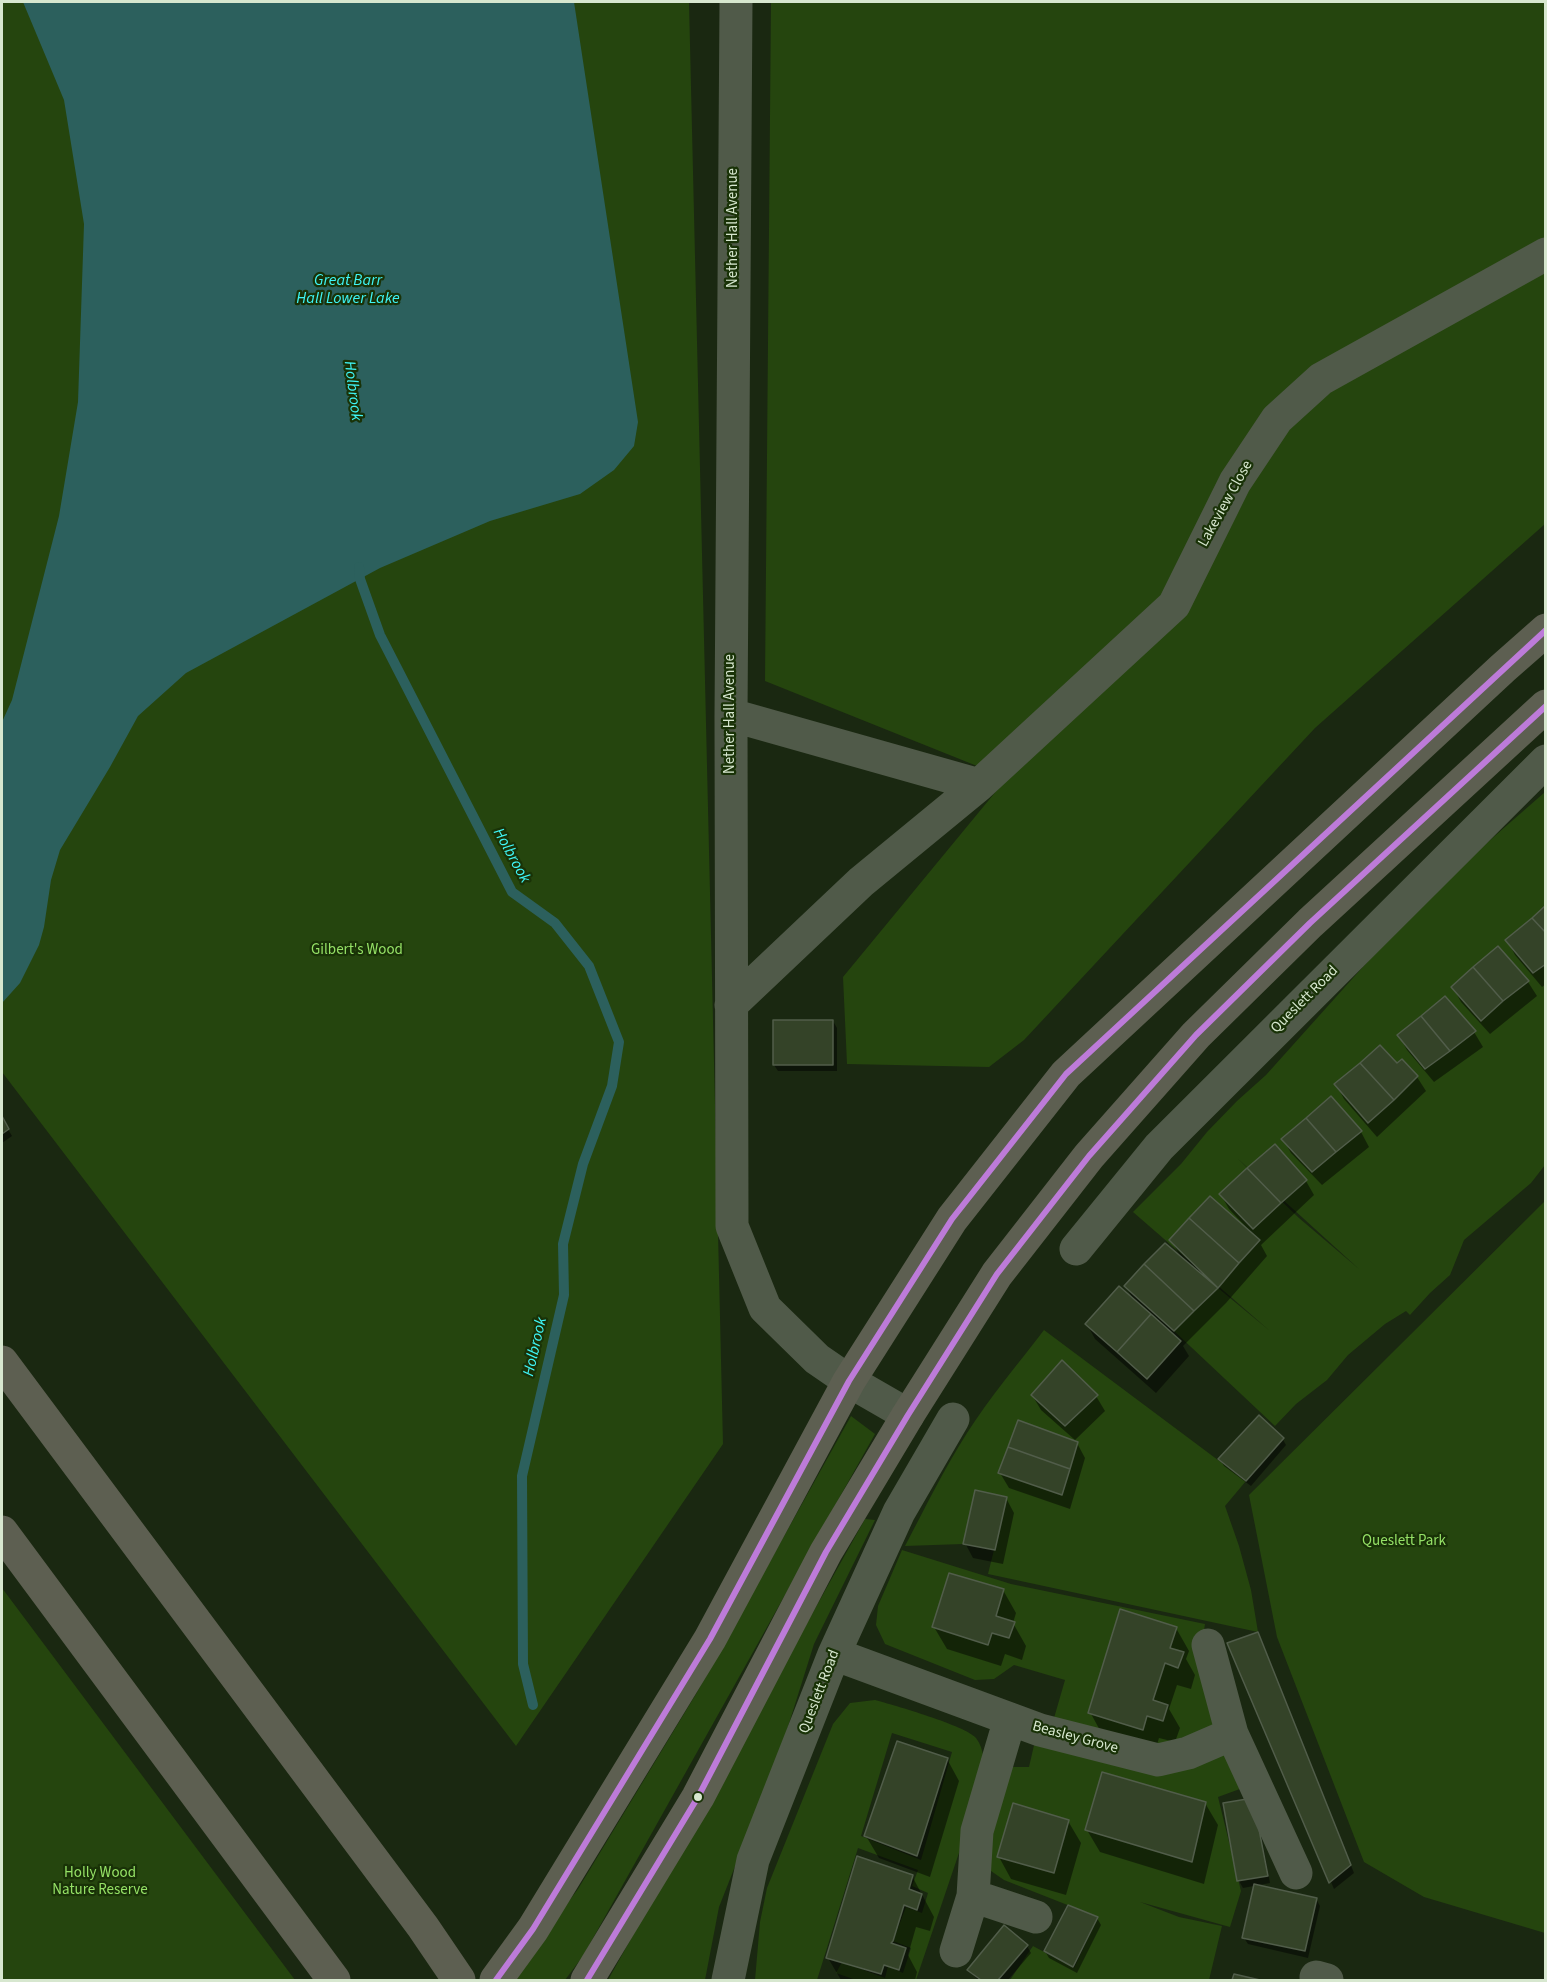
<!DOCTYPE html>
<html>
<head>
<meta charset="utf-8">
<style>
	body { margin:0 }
	#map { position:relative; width:1547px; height:1982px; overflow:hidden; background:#1a2811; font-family:"Source Sans 3",sans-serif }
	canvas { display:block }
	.frame { position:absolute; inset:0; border:3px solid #d7e7cf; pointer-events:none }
</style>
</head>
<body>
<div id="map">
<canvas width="1547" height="1982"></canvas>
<div class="frame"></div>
</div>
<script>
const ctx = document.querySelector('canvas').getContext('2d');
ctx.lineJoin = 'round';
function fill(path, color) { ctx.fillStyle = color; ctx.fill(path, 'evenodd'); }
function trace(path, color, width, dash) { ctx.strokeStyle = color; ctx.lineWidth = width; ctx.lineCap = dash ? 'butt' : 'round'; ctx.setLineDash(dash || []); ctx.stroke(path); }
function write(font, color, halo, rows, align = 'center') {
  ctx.font = font + ' "Source Sans 3",sans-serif'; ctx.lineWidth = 4.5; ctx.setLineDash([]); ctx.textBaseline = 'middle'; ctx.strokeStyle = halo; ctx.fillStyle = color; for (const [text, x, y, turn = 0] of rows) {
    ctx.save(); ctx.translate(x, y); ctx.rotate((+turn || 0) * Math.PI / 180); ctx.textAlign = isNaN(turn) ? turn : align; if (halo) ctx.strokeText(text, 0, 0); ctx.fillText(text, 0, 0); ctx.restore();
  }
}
fill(new Path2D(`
	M2,2H689L723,1444L516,1746L2,1072Z
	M771,2H1545V524L1315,728L1024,1040L989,1067L847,1064L843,977L1007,778L765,681Z
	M1545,792V1165L1531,1183L1464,1240L1450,1275L1430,1293L1410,1315L1406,1311L1385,1324L1348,1355L1327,1380L1296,1404L1275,1426L1174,1331L1218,1288L1270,1331L1133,1212L1181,1164L1207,1132L1237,1101L1266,1075L1370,959L1473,855ZM1237,1158L1359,1269L1299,1218Z
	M1545,1201V1933L1424,1897L1364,1862L1277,1637L1249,1495Z
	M1044,1330L1246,1481L1225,1506L1239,1546L1251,1590L1258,1632L988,1574L994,1550L963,1544L905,1546C925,1508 944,1469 967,1433C990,1397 1018,1364 1044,1330Z
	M851,1416L875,1434L583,1956L565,1980H510L578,1889L696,1694Z
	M865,1519L875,1520L814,1644L780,1752L719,1907L705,1980H608Z
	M902,1550L1011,1584L1205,1624L1198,1668L1216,1729L1168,1746L1052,1725L1065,1680L1014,1665L994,1679L975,1680L885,1644L876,1625L878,1606Z
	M2,1588L295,1980H2Z
	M875,1700C893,1705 967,1726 976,1738C985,1750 984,1764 984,1779L916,1980H856L836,1973L842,1962L885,1978L888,1966L903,1973L911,1948L893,1941L906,1907L922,1913L928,1893L912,1886L918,1870L858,1848L817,1980H755L760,1922L767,1888L833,1724L850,1703ZM892,1733L952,1752L921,1860L861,1836Z
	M1035,1741L1138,1762L1224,1744L1248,1786L1218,1797L1241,1891L1230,1927L1140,1902L1179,1917L1222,1926L1209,1980H1010L1033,1946L1074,1968L1098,1917L1004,1880L991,1871L983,1853L1009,1767H1029Z`), '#25450e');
fill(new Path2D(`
	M23,2H574L638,422L634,446L614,470L580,494L490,521L380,568L186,673L138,716L110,767L60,850L51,880L44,927L39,945L20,983L2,1003V722L12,700L59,516L78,402L84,224L64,100Z`), '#2c605d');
fill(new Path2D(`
	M1546,907V984L1542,987L1515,955L1507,940Z
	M1498,949L1528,982L1537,996L1490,1034L1461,1002L1453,987Z
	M833,1021L837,1028V1071H778L774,1065Z
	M1474,1032L1483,1047L1434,1082L1407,1050L1399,1036Z
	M1402,1061L1417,1077L1426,1091L1377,1137L1344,1099L1336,1084L1397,1065Z
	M2,1119L12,1136L2,1143Z
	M1361,1132L1369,1147L1322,1185L1291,1153L1283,1139Z
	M1306,1181L1314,1195L1261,1245L1267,1256L1226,1303L1183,1346L1189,1356L1156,1393L1095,1339L1087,1324L1134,1301L1126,1286L1182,1259L1171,1240L1246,1227L1229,1209L1221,1195Z
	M1032,1395L1096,1396L1105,1411L1075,1440L1041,1410Z
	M1282,1438L1286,1445L1251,1486L1224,1466L1220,1459Z
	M1077,1443L1085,1458L1070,1509L1009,1488L1000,1473Z
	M1006,1498L1014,1513L1003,1564L973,1558L965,1543Z
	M1003,1590L1016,1613L1013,1623L1026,1646L1022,1660L1005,1654L1001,1666L947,1649L934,1627Z
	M1176,1628L1189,1651L1186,1659L1195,1675L1191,1689L1177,1685L1169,1709L1180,1728L1175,1742L1159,1738L1155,1751L1102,1734L1090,1712Z
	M1261,1641L1354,1873L1334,1889L1229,1644Z
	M947,1759L959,1781L930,1877L879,1858L866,1836Z
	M1205,1803L1218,1825L1204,1884L1100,1852L1087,1830Z
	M1224,1805L1256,1806L1270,1883L1243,1888L1239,1881Z
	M1068,1821L1081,1843L1066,1895L1011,1879L999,1857Z
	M912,1876L934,1917L930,1931L916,1927L908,1955L917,1972L915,1980H841L828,1958Z
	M1316,1899L1320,1906L1308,1958L1248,1944L1244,1938Z
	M1097,1918L1101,1925L1077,1973L1049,1958L1045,1951Z
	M1005,1927L1027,1946L1031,1953L1008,1980H978L969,1970Z`), '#0007');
trace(new Path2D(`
	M359,567L360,579L380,635L512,892L555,923L589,966L619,1042L612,1086L583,1164L563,1244L564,1295L522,1476L523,1664L533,1705`), '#2c605d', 10);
const building = new Path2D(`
	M1546,905V933L1532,918Z
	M1532,918L1546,933V964L1533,973L1505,940Z
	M1498,946L1529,981L1503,1001L1473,967Z
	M1473,967L1503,1001L1481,1021L1451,987Z
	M1445,996L1476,1031L1450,1051L1421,1016Z
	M1421,1016L1450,1051L1425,1069L1397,1035Z
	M773,1020H833V1065H773Z
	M1380,1045L1397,1063L1402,1059L1418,1076L1394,1100L1360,1063Z
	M1360,1063L1394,1100L1368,1123L1334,1084Z
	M1331,1096L1362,1131L1336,1152L1306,1118Z
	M2,1116L9,1129L2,1134Z
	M1306,1118L1336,1152L1312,1172L1281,1139Z
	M1275,1144L1307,1180L1281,1203L1247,1168Z
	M1247,1168L1281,1203L1253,1229L1219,1194Z
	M1210,1196L1260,1240L1239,1263L1189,1218Z
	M1189,1218L1239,1263L1218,1288L1169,1240Z
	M1165,1243L1218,1288L1194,1311L1144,1264Z
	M1144,1264L1194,1311L1174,1331L1124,1286Z
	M1119,1286L1151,1314L1117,1352L1085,1324Z
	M1151,1314L1181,1341L1147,1379L1117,1352Z
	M1062,1360L1098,1395L1065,1426L1031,1395Z
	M1259,1415L1284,1438L1246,1481L1218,1459Z
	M1018,1420L1078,1442L1070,1469L1008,1447Z
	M1008,1447L1070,1469L1062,1495L998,1473Z
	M975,1490L1007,1497L995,1550L963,1544Z
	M949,1573L1004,1589L996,1616L1015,1622L1009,1638L992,1633L988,1645L932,1627Z
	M1120,1609L1177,1627L1170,1648L1184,1652L1178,1668L1165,1663L1153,1700L1168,1705L1163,1721L1147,1716L1143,1730L1088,1713Z
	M1258,1632L1351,1865L1329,1883L1227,1643Z
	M897,1741L948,1758L917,1856L864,1836Z
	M1102,1772L1206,1802L1192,1862L1085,1830Z
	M1253,1798L1268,1876L1237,1881L1223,1803Z
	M1013,1803L1069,1820L1054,1873L997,1857Z
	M857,1856L913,1875L909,1889L922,1894L917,1910L904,1905L893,1941L891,1943L906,1948L899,1970L884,1965L881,1974L826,1958Z
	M1254,1884L1317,1898L1305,1951L1242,1938Z
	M1068,1905L1098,1917L1073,1967L1044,1951Z
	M1004,1925L1028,1945L998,1980H981L967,1970Z
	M1234,1974L1260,1980H1232Z`);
fill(building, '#344328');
trace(building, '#515d4a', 1.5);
trace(new Path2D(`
	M736,2L731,715L732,1226L765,1308L817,1359L849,1381L908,1415
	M979,785L1174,605L1235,482L1277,419L1321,379L1546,254
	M731,1005L861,882L979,785L731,715
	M1076,1249L1159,1147L1546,761
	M834,1654L1040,1730L1158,1760L1188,1753L1232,1734L1208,1645
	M1010,1719L977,1831L973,1896L1036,1917
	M1232,1734L1296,1873
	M956,1951L973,1896
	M1316,1977L1327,1980
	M728,1980L753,1860L834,1654L899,1512L953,1419`), '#505a49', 33);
trace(new Path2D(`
	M2,1362L423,1927L459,1980
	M2,1532L334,1980
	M496,1980L533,1929L710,1639L849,1381L952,1219L1066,1074L1503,668L1546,630
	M587,1980L698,1797L826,1552L908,1415L997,1274L1089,1156L1196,1035L1310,923L1546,706`), '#5d5f51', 33);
trace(new Path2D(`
	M496,1980L533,1929L710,1639L849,1381L952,1219L1066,1074L1546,630
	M587,1980L698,1797L826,1552L908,1415L997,1274L1089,1156L1196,1035L1310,923L1546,706`), '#bd7bd9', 6);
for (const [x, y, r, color] of [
	[698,1797,5,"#d7e7cf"]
]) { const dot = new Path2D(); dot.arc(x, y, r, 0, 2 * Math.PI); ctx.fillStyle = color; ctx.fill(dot); trace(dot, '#193207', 2); }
write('15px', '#d7e7cf', '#193207', [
	["Nether Hall Avenue",734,228,-90],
	["Lakeview Close",1226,504,-61],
	["Nether Hall Avenue",731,714,-90],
	["Queslett Road",1305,1000,-45],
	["Queslett Road",820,1692,-69],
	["Beasley Grove",1075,1738,15]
]);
write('15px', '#95e166', '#193207', [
	["Gilbert's Wood",357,951],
	["Queslett Park",1404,1542],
	["Holly Wood",100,1874],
	["Nature Reserve",100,1891]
]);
write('italic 16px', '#3ff5f6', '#193207', [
	["Great Barr",348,281],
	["Hall Lower Lake",348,299],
	["Holbrook",352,391,83],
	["Holbrook",511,856,61],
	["Holbrook",536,1347,-77]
]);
</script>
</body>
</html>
